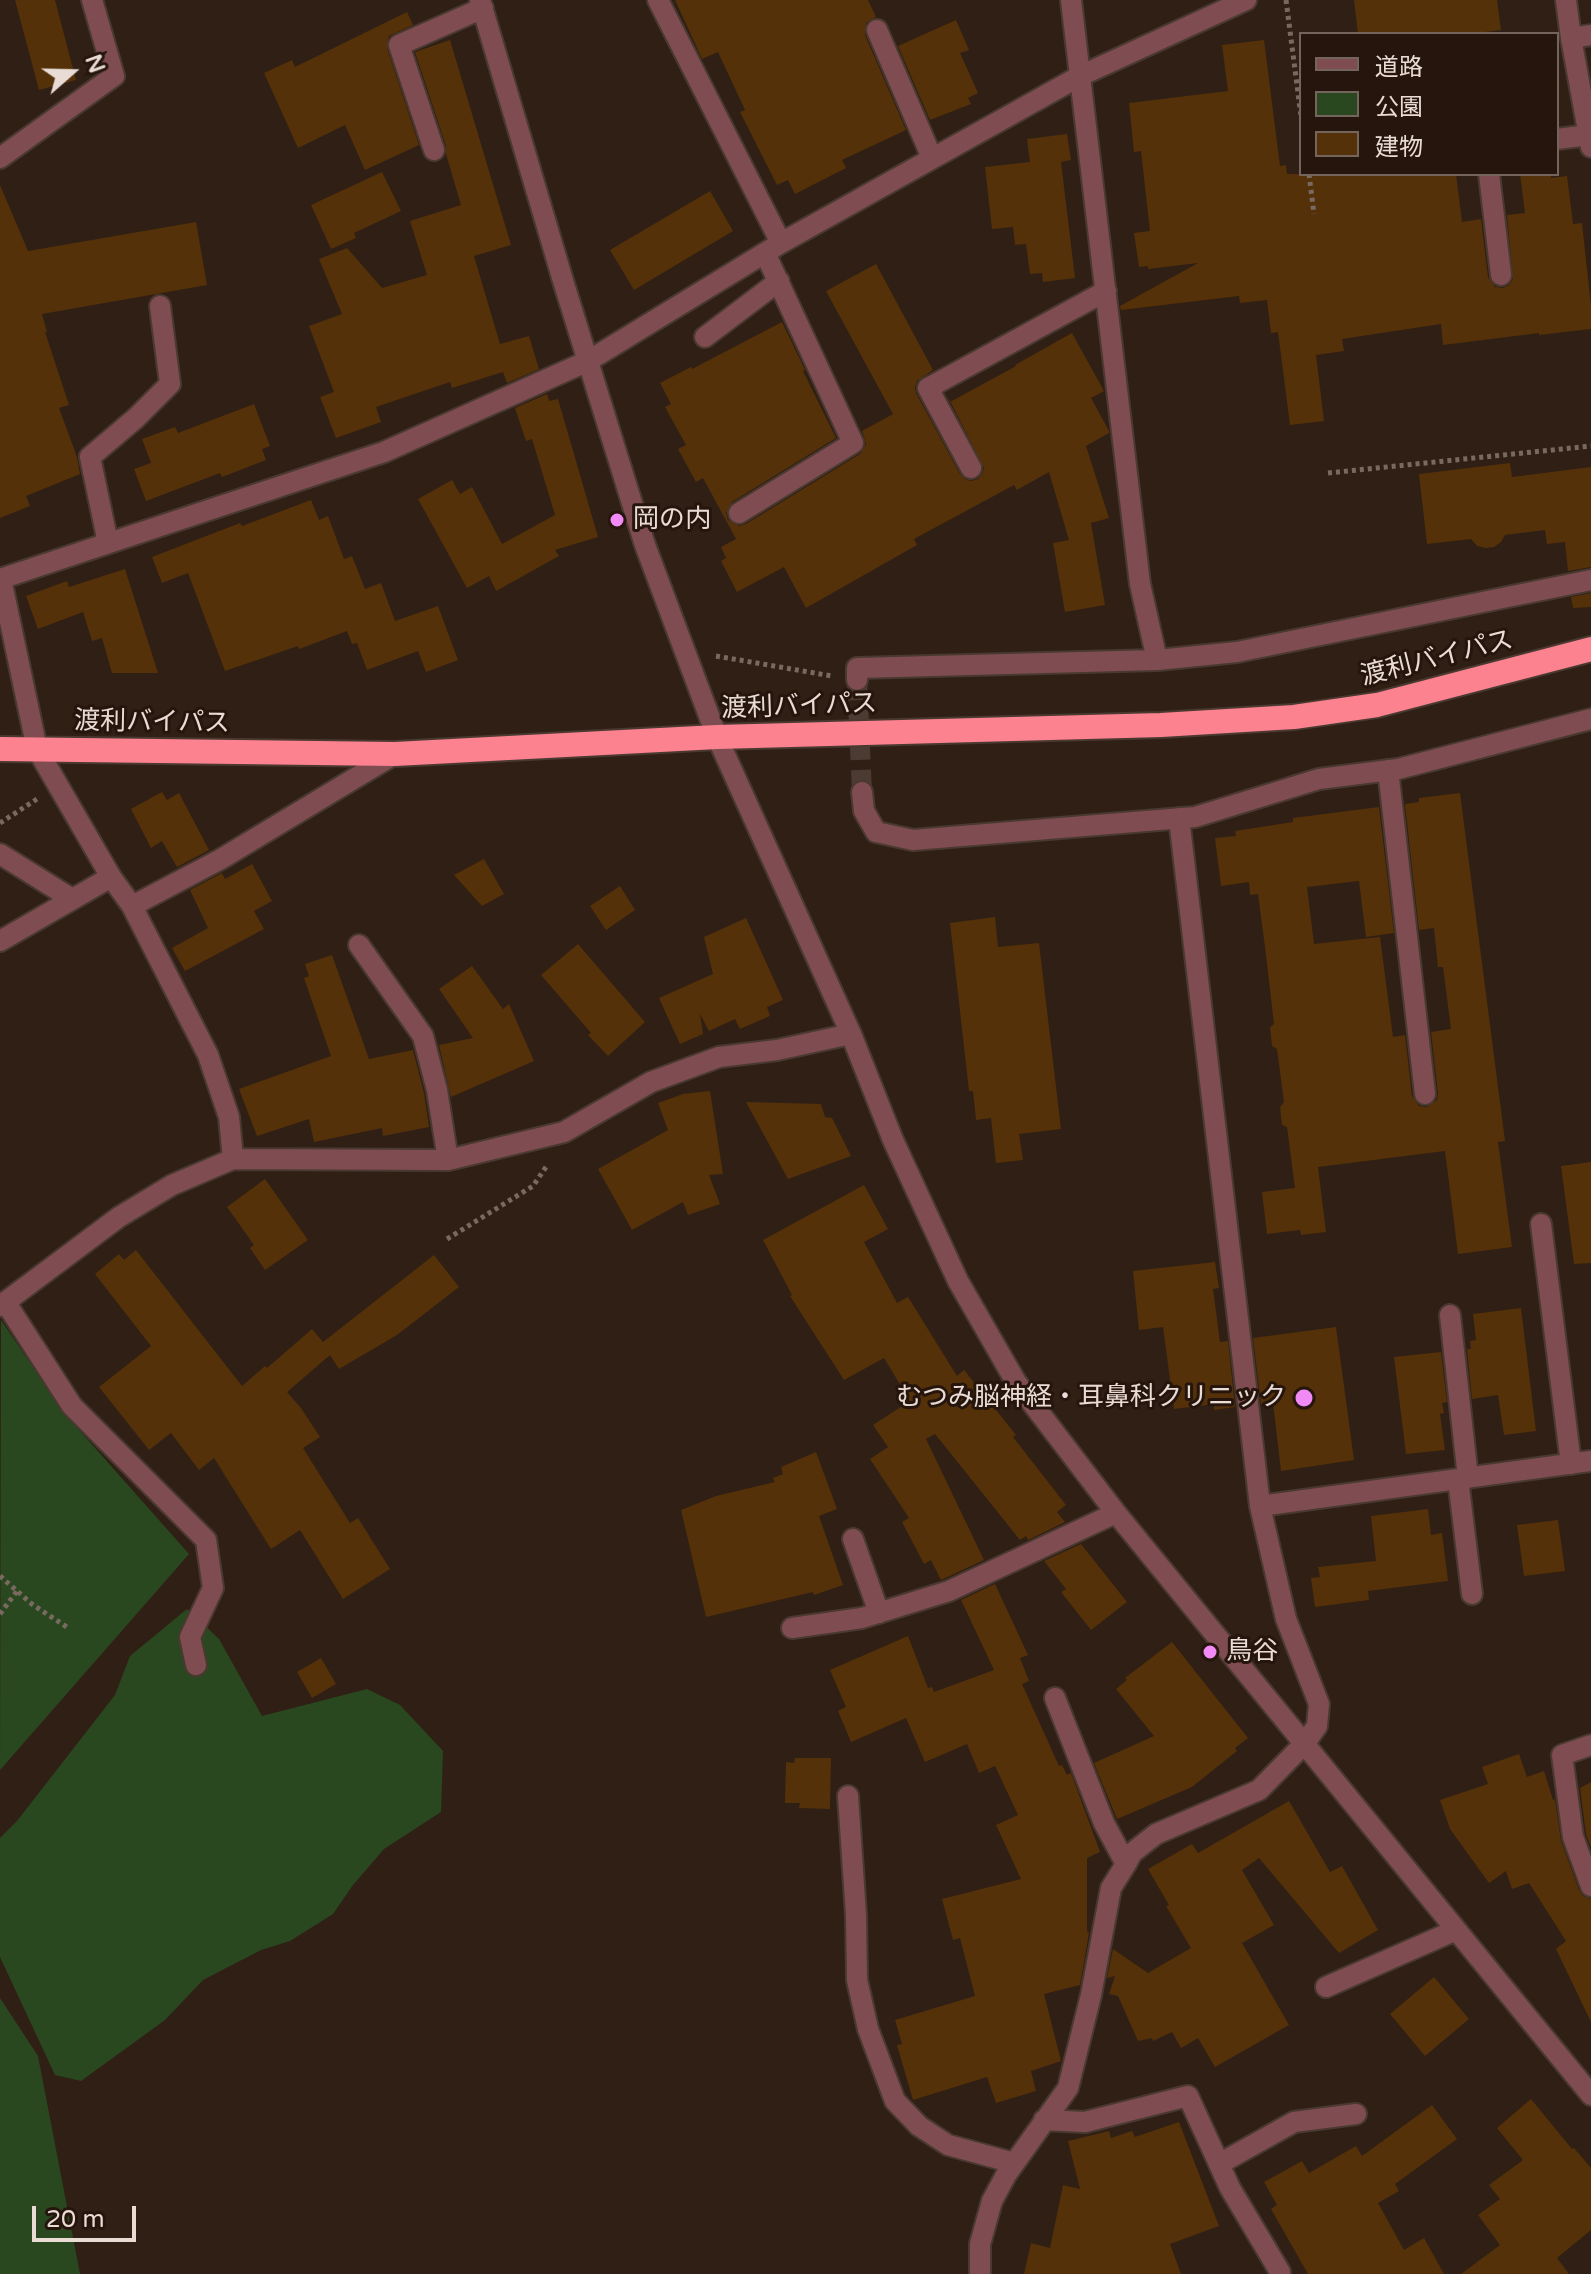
<!DOCTYPE html>
<html>
<head>
<meta charset="utf-8">
<style>
	body { margin:0 }
	#map { position:relative; width:1591px; height:2274px; overflow:hidden; background:#301f15; font-family:"Varela Round","Noto Sans JP",sans-serif }
	canvas { display:block }
	.legend { position:absolute; left:1299px; top:32px; width:260px; height:144px; box-sizing:border-box; background:#26150c; border:2px solid #74655c; margin:0; padding:10px 14px; list-style:none; font-size:24px; color:#e8dcd5 }
	.legend li { display:flex; align-items:center; gap:16px; height:40px }
	.legend b { width:40px; border:2px solid #74655c }
	.north { position:absolute; left:32px; top:32px; width:80px; height:80px; -webkit-text-stroke:6px #26150c; paint-order:stroke; rotate:70deg; font-size:22px; font-weight:700; line-height:32px; text-align:center; color:#e8dcd5 }
	.north::after { content:''; display:block; margin:auto; width:28px; height:36px; background:#e8dcd5; clip-path:polygon(50% 0,100% 100%,50% 72%,0 100%) }
	.scale { position:absolute; left:32px; top:2206px; width:104px; height:36px; box-sizing:border-box; border:4px solid #e8dcd5; border-top:0; padding-left:10px; font-size:24px; line-height:28px; white-space:nowrap; color:#e8dcd5; -webkit-text-stroke:6px #26150c; paint-order:stroke }
</style>
</head>
<body>
<div id="map">
<canvas width="1591" height="2274"></canvas>
<ul class="legend">
<li><b style="height:10px;background:#7f4d51"></b>道路</li>
<li><b style="height:22px;background:#2a481f"></b>公園</li>
<li><b style="height:22px;background:#543109"></b>建物</li>
</ul>
<div class="north">N</div>
<div class="scale">20 m</div>
</div>
<script>
const ctx = document.querySelector('canvas').getContext('2d');
ctx.lineJoin = 'round';
function fill(path, color) { ctx.fillStyle = color; ctx.fill(path, 'evenodd'); }
function trace(path, color, width, dash) { ctx.strokeStyle = color; ctx.lineWidth = width; ctx.lineCap = dash ? 'butt' : 'round'; ctx.setLineDash(dash || []); ctx.stroke(path); }
function write(font, color, halo, rows, align = 'center') {
  ctx.font = font + ' "Varela Round","Noto Sans JP",sans-serif'; ctx.lineWidth = 6; ctx.setLineDash([]); ctx.textBaseline = 'middle'; ctx.strokeStyle = halo; ctx.fillStyle = color; for (const [text, x, y, turn = 0] of rows) {
    ctx.save(); ctx.translate(x, y); ctx.rotate((+turn || 0) * Math.PI / 180); ctx.textAlign = isNaN(turn) ? turn : align; if (halo) ctx.strokeText(text, 0, 0); ctx.fillText(text, 0, 0); ctx.restore();
  }
}
fill(new Path2D(`
	M1,1320L65,1414L189,1554L0,1770Z
	M187,1609L219,1639L262,1716L367,1689L400,1705L443,1751L441,1812L384,1849L353,1885L333,1914L290,1941L261,1950L203,1980L165,2020L81,2081L55,2075L0,1957V1838L17,1821L115,1695L130,1656Z
	M0,1998L38,2056L80,2274H0Z`), '#2a481f');
fill(new Path2D(`
	M15,0H55L76,80L39,90Z
	M675,0H868L876,17L866,23L865,35L906,130L842,160L846,168L795,194L788,180L777,185L740,112L745,110L718,52L702,59Z
	M1354,0H1497L1501,30L1469,34H1358Z
	M407,12L413,25L389,36L387,48L419,145L365,170L345,125L298,148L264,73L292,60L295,67Z
	M956,20L969,50L960,53L978,93L968,98L971,104L930,120L898,46Z
	M450,40L511,245L474,256L500,344L529,336L539,369L507,383L503,372L452,388L450,382L376,407L381,422L336,438L320,397L334,392L309,326L342,314L319,259L347,248L382,288L427,275L410,221L461,205L446,154V146L415,52Z
	M1264,40L1280,166L1286,165L1287,174H1456L1462,222L1481,219L1488,277L1495,287L1503,288L1509,285L1513,279L1507,215L1525,213L1520,174H1551V178L1567,176L1573,224L1582,223L1591,306V329L1539,335V333L1443,345L1441,324L1342,339L1344,351L1316,355L1324,421L1290,425L1278,332L1271,333L1267,300L1240,303L1239,296L1121,310L1120,306L1198,263L1148,269V266L1139,267L1134,233L1150,231L1141,151L1134,152L1129,103L1228,91L1222,45Z
	M1067,134L1071,160L1061,162L1075,278L1043,282L1042,273L1030,274L1026,244L1015,245L1013,227L992,229L985,167L1030,162L1027,139Z
	M382,172L401,211L354,233L356,238L331,249L311,205Z
	M0,185L28,251L196,222L207,285L42,314L47,332H45L69,405L59,408L77,457L80,474L26,496L30,506L0,518Z
	M710,191L733,231L634,290L610,250Z
	M876,264L933,370L917,381L915,387L916,393L960,474L965,479L971,481L978,479L982,474L984,468L946,393L950,402L1016,366L1015,365L1072,333L1104,391L1091,398L1109,431V433L1086,446L1109,518L1091,523L1105,605L1065,612L1053,543L1069,540L1049,472L1017,490L1014,485L914,539L917,545L806,608L784,567L737,592L721,561L726,558L721,547L736,539L703,478L696,482L678,449L686,445L665,407L671,404L660,383L691,367L692,369L782,322L805,370L803,371L836,438L732,502L726,513L728,520L739,526L746,524L860,454L866,444L862,431L893,414L826,291Z
	M547,394L549,401L558,399L598,537L555,550L559,556L496,591L489,576L467,588L418,499L452,480L460,494L472,487L502,544L555,515L532,439L526,441L515,408Z
	M254,404L270,446L262,449L266,460L222,477L220,473L146,501L134,469L151,463L142,439L175,427L178,433Z
	M1510,463L1512,477L1591,467V567L1568,571L1565,542L1547,544L1545,530L1505,535L1501,542L1494,547L1486,548L1477,546L1471,539L1427,544L1419,474Z
	M311,500L319,520L328,516L344,559L352,556L365,589L381,583L395,621L438,606L458,660L426,672L418,651L367,670L357,643L352,644L347,631L299,649L298,646L225,671L188,573L162,583L152,557L240,523L242,526Z
	M125,569L158,673H112L102,638L92,641L83,612L38,629L26,596L67,581L69,587Z
	M1591,593V607L1573,608L1571,597Z
	M162,792L167,800L179,793L209,850L177,867L162,841L151,848L131,809Z
	M1460,793L1505,1141L1498,1142L1512,1247L1458,1254L1445,1151L1318,1167L1326,1232L1301,1235L1300,1230L1267,1234L1262,1192L1295,1188L1287,1127L1282,1125L1280,1107L1284,1102L1277,1049L1272,1046L1270,1027L1274,1024L1265,947L1258,894L1250,895L1249,882L1221,886L1215,838L1236,836L1235,831L1293,822V818L1379,807L1394,933L1366,937L1359,881L1307,887L1314,944L1380,937L1393,1037L1405,1035L1412,1096L1419,1106L1427,1107L1437,1100L1438,1093L1431,1032L1451,1029L1443,967H1438L1434,928L1419,930L1405,804L1419,802V798Z
	M484,859L504,894L482,906L454,875Z
	M252,864L272,901L254,911L264,929L185,971L172,948L208,928L190,890L222,873L225,879Z
	M620,886L635,910L606,930L590,906Z
	M995,917L998,947L1039,943L1061,1129L1019,1134L1023,1160L996,1163L991,1118L976,1120L973,1091H969L950,923Z
	M746,918L783,1000L767,1007L770,1016L740,1029L735,1019L709,1031L700,1014L703,1034L680,1044L659,998L713,974L704,937Z
	M578,944L645,1022L608,1056L588,1035L591,1033L541,975Z
	M332,955L369,1059L413,1050L424,1093L429,1127L383,1136L382,1128L314,1142L309,1119L257,1136L239,1089L331,1056L304,978L309,976L305,964Z
	M472,966L503,1009L509,1004L534,1061L451,1097L439,1045L473,1038L439,989Z
	M710,1091L723,1174L709,1175L720,1204L688,1215L683,1202L632,1230L598,1169L668,1130L658,1103L683,1094Z
	M746,1102L821,1104L825,1117L832,1118L851,1156L788,1179Z
	M1591,1162V1263L1574,1264L1561,1166Z
	M265,1179L308,1240L265,1270L250,1248L254,1245L227,1207Z
	M864,1185L888,1229L864,1242L897,1303L908,1297L957,1376L964,1370L1016,1435L1013,1437L1066,1505L1057,1512L1065,1522L1028,1540L1026,1536L1020,1540L935,1434L926,1439L984,1560L941,1580L931,1560L924,1564L902,1522L909,1518L870,1459L888,1447L873,1425L910,1401L884,1358L844,1380L790,1296L792,1295L763,1240Z
	M136,1250L242,1386L265,1366L267,1368L312,1329L323,1342L434,1255L459,1287L397,1335L339,1369L330,1355L287,1392L301,1408L320,1437L303,1448L350,1523L358,1518L390,1569L343,1599L300,1530L271,1549L214,1458L199,1470L171,1433L149,1450L99,1387L151,1346L95,1274L119,1254L124,1260Z
	M1215,1262L1219,1288L1213,1289L1220,1342L1228,1341L1235,1407L1214,1410V1404L1174,1409L1163,1327L1139,1330L1133,1271Z
	M1521,1308L1536,1431L1504,1435L1498,1395L1472,1399L1467,1349H1471L1470,1341L1476,1340L1473,1314Z
	M1336,1327L1354,1460L1281,1471L1273,1403L1261,1404L1253,1338Z
	M1441,1352L1447,1402L1442,1403L1444,1413L1440,1414L1445,1450L1406,1454L1394,1357Z
	M816,1452L837,1509L819,1516L843,1585L814,1595L813,1592L706,1617L681,1510L716,1496L775,1482L773,1478L783,1474L781,1467Z
	M1428,1509L1431,1535L1442,1533L1448,1581L1368,1591L1369,1600L1315,1607L1311,1578L1320,1577L1318,1567L1376,1561L1371,1516Z
	M1558,1520L1565,1571L1524,1576L1517,1525Z
	M1081,1544L1127,1602L1091,1630L1061,1592L1066,1589L1044,1561Z
	M995,1584L1028,1655L1020,1658L1029,1681L1022,1684L1059,1766L1062,1765L1067,1775L1071,1773L1100,1852L1087,1858V1931L1089,1933L1080,1985L1044,1994L1061,2061L1031,2071L1036,2091L996,2103L987,2077L913,2100L897,2045L902,2044L895,2020L975,1996L960,1938L953,1940L942,1899L1021,1879L996,1825L1018,1815L995,1766L979,1773L967,1744L925,1762L906,1718L851,1742L838,1711L846,1707L830,1670L908,1636L928,1688L932,1687L934,1692L994,1670L961,1600Z
	M1172,1642L1248,1738L1235,1748L1237,1751L1192,1787L1117,1819L1094,1763L1154,1736L1116,1689L1127,1680L1125,1678Z
	M321,1658L336,1684L312,1698L297,1672Z
	M1519,1754L1527,1777L1544,1771L1553,1800L1555,1799L1561,1841L1579,1890L1583,1896L1591,1899V2022L1556,1949L1566,1941L1529,1883L1512,1889L1506,1871L1489,1883L1450,1829L1440,1800L1488,1784L1482,1767Z
	M795,1758H831L830,1809L799,1808L800,1803H785L786,1762L794,1763Z
	M1591,1782V1848L1586,1834L1580,1788Z
	M1289,1801L1330,1872L1342,1866L1378,1930L1339,1953L1259,1858L1242,1870L1274,1925L1242,1943L1289,2025L1215,2067L1198,2038L1181,2048L1172,2032L1153,2041L1152,2038L1138,2041L1118,1996L1109,1994L1115,1976L1107,1978L1113,1949L1148,1973L1191,1948L1166,1906L1169,1905L1148,1869L1192,1844L1198,1853Z
	M1434,1977L1469,2019L1425,2056L1390,2014Z
	M1531,2099L1572,2149L1574,2148L1591,2168V2230L1557,2258L1569,2274H1461L1500,2245L1478,2215L1500,2199L1489,2185L1523,2160L1497,2128Z
	M1432,2105L1457,2139L1395,2184L1399,2191L1378,2203L1404,2250L1424,2238L1444,2274H1308L1271,2209L1277,2205L1264,2182L1302,2161L1309,2173L1356,2146L1362,2156Z
	M1179,2122L1219,2226L1170,2244L1181,2274H1024L1031,2243L1050,2248L1063,2185L1080,2189L1068,2141L1109,2131L1111,2138L1132,2131L1135,2137Z`), '#543109');
trace(new Path2D(`
	M857,680L862,792`), '#4c3b32', 20, [20, 10]);
const minor = new Path2D(`
	M480,0L564,284L645,545L717,737L851,1034L893,1140L958,1281L1016,1382L1116,1513L1591,2095
	M658,0L781,243
	M1071,0L1140,584L1157,660
	M1566,0L1571,38L1591,147
	M877,30L932,158
	M1571,38L1591,35
	M1557,139L1589,135
	M434,150L399,45L483,8
	M0,158L114,76L92,0
	M1489,174L1501,275
	M705,337L779,281
	M971,468L928,388L1106,291
	M739,513L853,443L765,253
	M108,543L90,457L136,418L170,384L160,306
	M0,579L384,452L588,361L781,243L1080,76L1246,0
	M857,680V668L1157,660L1237,652L1591,580
	M1388,770L1425,1094
	M862,792L864,811L876,832L913,840L1195,817L1319,779L1398,769L1591,719
	M0,854L72,899
	M132,906L221,859L395,754
	M0,941L111,877
	M359,945L423,1036L437,1090L448,1160
	M233,1159L448,1160L564,1132L651,1082L719,1057L777,1050L851,1034
	M1541,1224L1571,1464
	M6,1303L72,1406L206,1540L213,1588L190,1637L196,1665
	M0,1306L119,1217L172,1185L233,1159L229,1117L208,1055L132,906L111,877L37,749L1,579
	M1450,1315L1468,1478
	M1458,1479L1472,1594
	M1260,1506L1591,1461
	M853,1539L879,1613
	M792,1628L862,1618L949,1591L1116,1513
	M1055,1698L1104,1823L1126,1864
	M1591,1745L1562,1755L1573,1837L1591,1886
	M848,1796L856,1915L857,1980L868,2029L895,2101L919,2126L948,2145L1014,2163
	M1326,1987L1456,1930
	M1044,2120L1085,2122L1188,2096L1230,2188L1280,2272
	M1219,2164L1294,2122L1356,2114
	M980,2274V2244L992,2201L1006,2175L1068,2088L1091,1995L1111,1888L1126,1864L1132,1853L1156,1834L1259,1790L1305,1743L1317,1726L1319,1704L1286,1619L1260,1506L1179,818`);
const highway = new Path2D(`
	M0,749L395,754L717,737L1161,725L1294,717L1377,705L1591,649`);
trace(minor, '#4a3930', 24);
trace(highway, '#4a3930', 28);
trace(new Path2D(`
	M1286,0L1301,116
	M1309,174L1314,214
	M1328,473L1591,446
	M716,656L832,676
	M0,823L37,799
	M447,1239L533,1186L548,1164
	M0,1576L33,1605L70,1629
	M0,1614L17,1591`), '#796a61', 5, [4, 4]);
trace(minor, '#7f4d51', 20);
trace(highway, '#fd8290', 24);
for (const [x, y, r, color] of [
	[617,520,8,"#f18af4"],
	[1304,1398,10,"#f18af4"],
	[1210,1652,8,"#f18af4"]
]) { const dot = new Path2D(); dot.arc(x, y, r, 0, 2 * Math.PI); ctx.fillStyle = color; ctx.fill(dot); trace(dot, '#26150c', 3); }
write('26px', '#e8dcd5', '#26150c', [
	["岡の内",633,520],
	["むつみ脳神経・耳鼻科クリニック",1286,1398,"right"],
	["鳥谷",1226,1652]
], 'left');
write('26px', '#e8dcd5', '#26150c', [
	["渡利バイパス",1437,659,-14],
	["渡利バイパス",799,707,-2],
	["渡利バイパス",152,723,1]
]);
</script>
</body>
</html>
